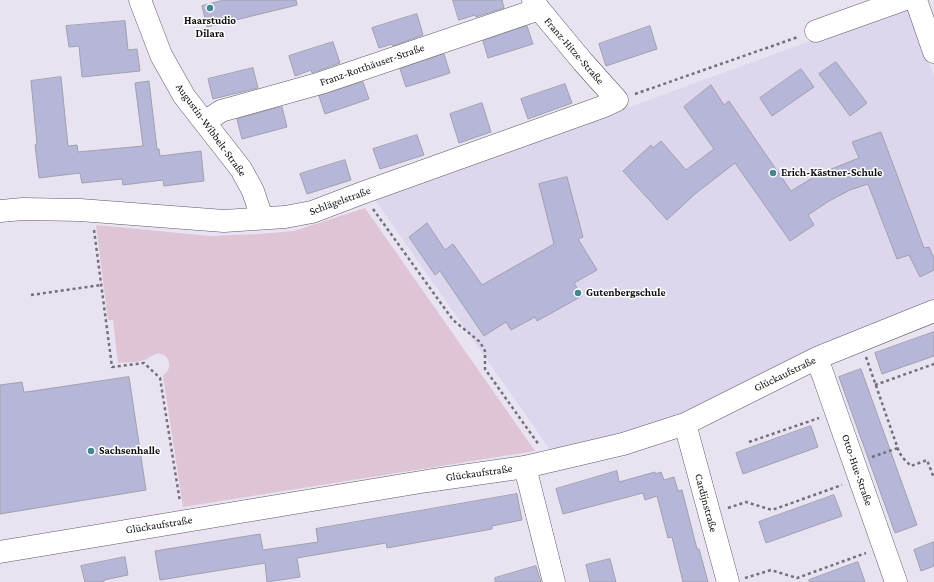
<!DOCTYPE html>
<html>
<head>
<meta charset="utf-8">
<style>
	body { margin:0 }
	canvas { display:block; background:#e8e2f1 }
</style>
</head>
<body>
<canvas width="934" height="582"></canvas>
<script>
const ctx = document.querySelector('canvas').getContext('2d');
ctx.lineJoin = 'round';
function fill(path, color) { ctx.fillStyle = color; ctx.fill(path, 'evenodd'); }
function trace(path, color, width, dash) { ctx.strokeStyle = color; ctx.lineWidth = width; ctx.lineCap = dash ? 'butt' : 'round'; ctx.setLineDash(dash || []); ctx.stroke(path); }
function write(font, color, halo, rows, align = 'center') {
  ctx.font = font + ' "Crimson Pro",serif'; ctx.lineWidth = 3; ctx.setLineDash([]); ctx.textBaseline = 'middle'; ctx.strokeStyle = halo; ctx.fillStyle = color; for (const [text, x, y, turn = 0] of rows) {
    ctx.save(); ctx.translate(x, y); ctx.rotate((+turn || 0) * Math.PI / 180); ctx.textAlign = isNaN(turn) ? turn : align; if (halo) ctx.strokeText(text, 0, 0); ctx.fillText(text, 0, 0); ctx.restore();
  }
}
fill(new Path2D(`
	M909,5L934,77V304L682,417L605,441L551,451L373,197L583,124Z`), '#ded6ec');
fill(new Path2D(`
	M365,208L535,451L183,507L163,376C167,372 170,369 169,363C168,359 167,357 164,355C155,350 151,358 144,360C136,363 126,362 118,363L113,320H108L96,225L209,236L259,234L294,231Z`), '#dec4d4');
const building = new Path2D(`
	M224,0H296L297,5L207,27L202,6Z
	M453,0H502L504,8L476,17L475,15L459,20Z
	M417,14L423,35L393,46L392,44L379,48L372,28Z
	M125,21L128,50L137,49L140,71L82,77L79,46L69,47L66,26Z
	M527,26L533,44L488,58L483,41Z
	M650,26L657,49L606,66L599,44Z
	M333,42L340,63L312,73L311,70L295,76L289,56Z
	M444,54L450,73L406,87L400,69Z
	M836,62L867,103L850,116L819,74Z
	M253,68L258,88L213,99L208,79Z
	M801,69L814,87L772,116L760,98Z
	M61,77L68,146L77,145L78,152L143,146L135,83L149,81L157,149H159L160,156L201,151L204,181L164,186L163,180L123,185L122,179L82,183L80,173L39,178L35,145L37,144L31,81Z
	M363,82L369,99L325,114L319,96Z
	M565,84L572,103L528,119L521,99Z
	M711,85L724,105L729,101L791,191L819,174L859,158L852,142L881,132L924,248L929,247L934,258V270L920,277L909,255L897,259L868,184L850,190L829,201L808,215L814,225L790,241L735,163L695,194L667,220L623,171L651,145L653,148L661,141L686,170L714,149L684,107Z
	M482,103L491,132L459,143L450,114Z
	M282,107L287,127L242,139L237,119Z
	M417,135L424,155L380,169L373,149Z
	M345,160L351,180L307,194L300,174Z
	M567,177L583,237L578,239L597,270L574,283L582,296L537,321L535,317L511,330L506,322L484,336L440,271L435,275L409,237L427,223L445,250L453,244L482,285L554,244L539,184Z
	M934,332V356L882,374L875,353Z
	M861,369L917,525L895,533L839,377Z
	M129,377L146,490L0,514V385L22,382L24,392Z
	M811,426L818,447L743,474L736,453Z
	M617,471L619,482L655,472V474L661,472L664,480L674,477L678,491L682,490L697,549H699L708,582H683L672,537L668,538L657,496L645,500L643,493L563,514L556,489Z
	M517,494L522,520L492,526V529L387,548L386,543L297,558L300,577L267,582L265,563L160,580L155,551L260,534L263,550L318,542L316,529Z
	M834,495L842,516L766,543L759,522Z
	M934,542V566L921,571L914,550Z
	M125,557L128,575L104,580V582H85L81,566Z
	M610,559L616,582H590L586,565Z
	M858,562L865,582H809V580Z
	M536,566L541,582H495V578Z`);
fill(building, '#b5b6d8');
trace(building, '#a0a1af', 1);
const minor = new Path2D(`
	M140,0L161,55L184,96L241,169L253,191L262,218
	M916,0L934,52
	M816,31L903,0
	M205,122L221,111L321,83L539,9
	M0,211L23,209L80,210L224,221L285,217L312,212L362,193L602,107L617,100L583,62L539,9L533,0
	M817,358L896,582
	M685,424L728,582
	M525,467L554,582
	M0,552L427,481L525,467L623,444L685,424L817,358L934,311`);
trace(minor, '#5e5a66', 23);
trace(new Path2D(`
	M635,94L798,37
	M373,209L453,320L480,342L485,351V369L539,445
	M94,230L112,367L144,363L160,378L180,502
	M31,295L101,285
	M866,357L899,452L903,458L911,466L927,460L934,478
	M875,385L934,364
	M749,442L819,418
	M872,457L898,448
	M728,508L746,502L772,510L842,485
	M745,578L771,570L797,578L866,553`), '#74707a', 2.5, [3, 3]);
trace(minor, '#fff', 22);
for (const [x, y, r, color] of [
	[210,8,4,"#408791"],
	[773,173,4,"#408791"],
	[578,293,4,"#408791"],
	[91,451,4,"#408791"]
]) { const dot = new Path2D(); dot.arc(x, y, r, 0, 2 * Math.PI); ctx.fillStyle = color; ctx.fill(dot); trace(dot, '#fff', 1.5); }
write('bold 11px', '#100e13', '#fff', [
	["Haarstudio",210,21,"center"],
	["Dilara",210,34,"center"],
	["Erich-Kästner-Schule",781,173],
	["Gutenbergschule",586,293],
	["Sachsenhalle",99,451]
], 'left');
write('11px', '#100e13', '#fff', [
	["Franz-Hitze-Straße",574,51,49],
	["Franz-Rotthäuser-Straße",372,65,-19],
	["Augustin-Wibbelt-Straße",211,130,54],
	["Schlägelstraße",340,201,-20],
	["Glückaufstraße",785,374,-26],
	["Otto-Hue-Straße",857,470,71],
	["Glückaufstraße",479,473,-8],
	["Cardijnstraße",706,503,75],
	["Glückaufstraße",159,525,-9]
]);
</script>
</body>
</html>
